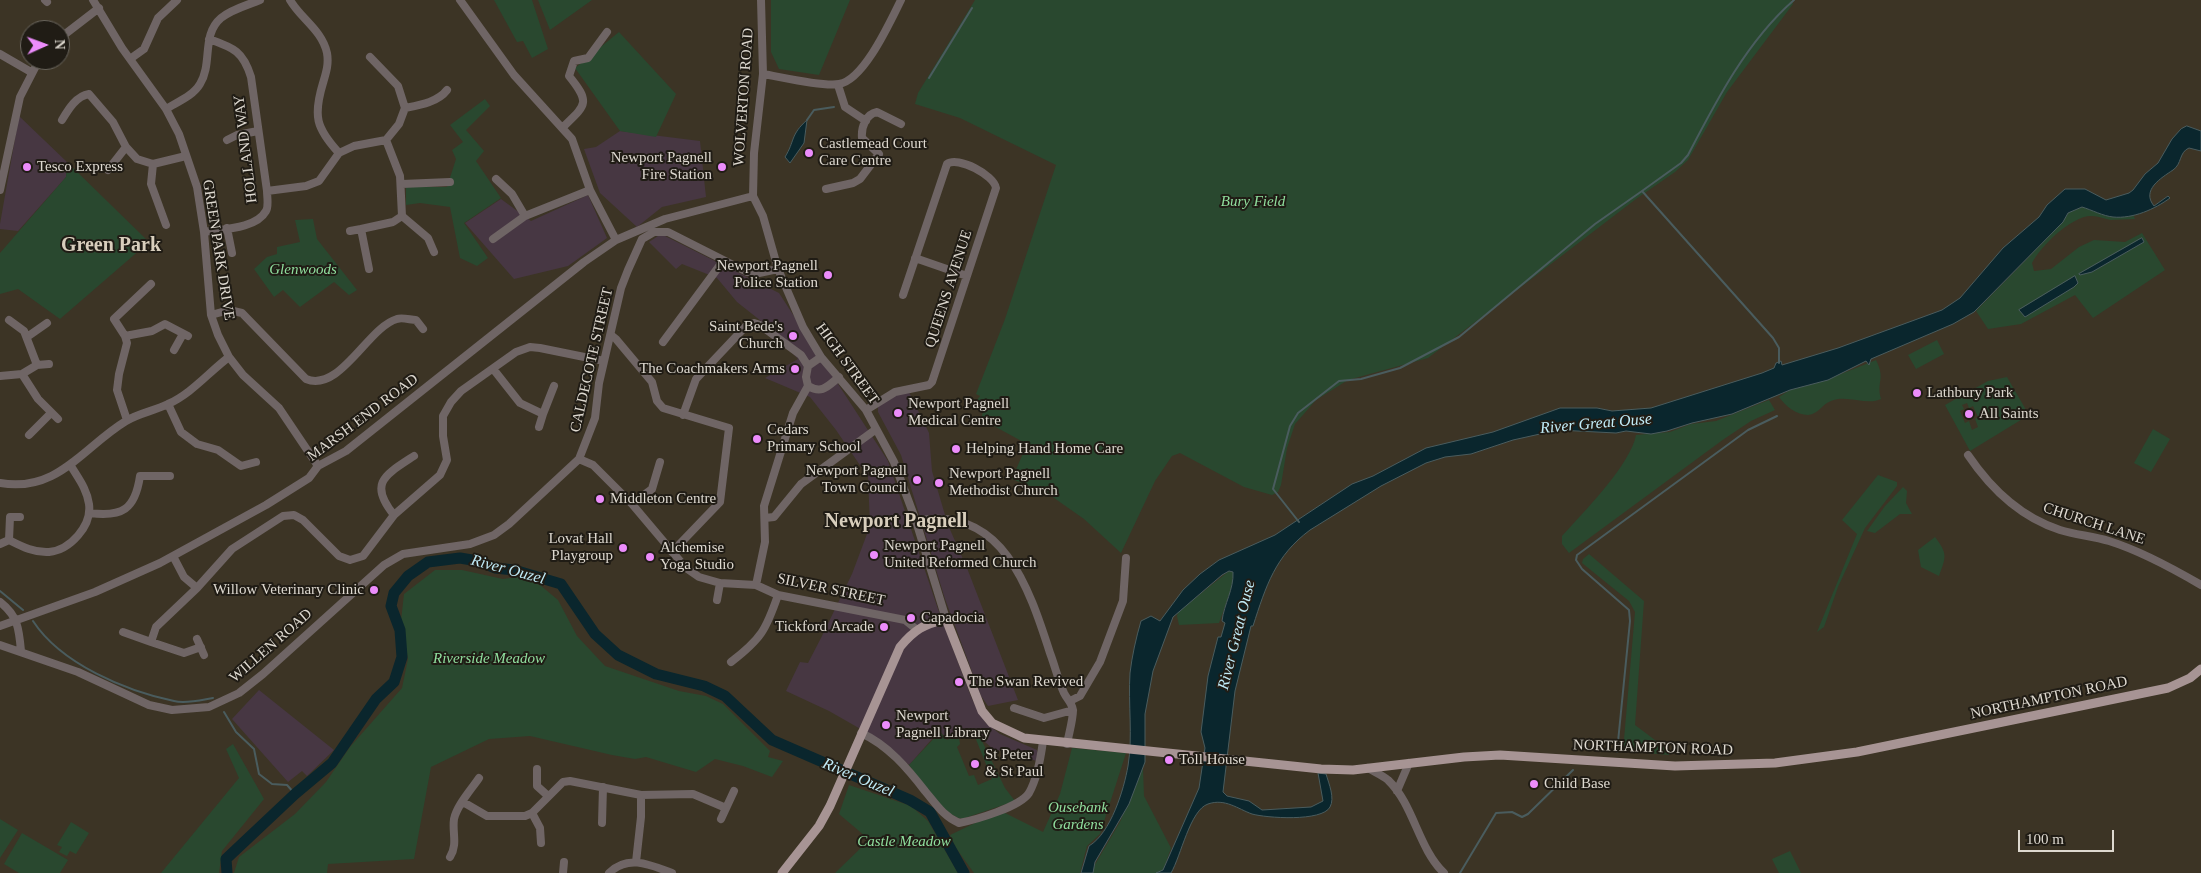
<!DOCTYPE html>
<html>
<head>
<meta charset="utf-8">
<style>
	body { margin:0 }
	#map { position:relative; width:2201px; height:873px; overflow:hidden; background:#3c3425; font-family:Georgia,serif }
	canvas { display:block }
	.north { position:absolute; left:20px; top:20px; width:50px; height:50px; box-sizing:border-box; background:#201c15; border:1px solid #6c6860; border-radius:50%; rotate:88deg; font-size:14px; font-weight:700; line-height:20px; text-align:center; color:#ded9d0 }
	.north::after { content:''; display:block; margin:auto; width:18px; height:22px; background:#ec8cfb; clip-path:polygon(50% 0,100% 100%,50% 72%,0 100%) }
	.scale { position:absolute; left:2018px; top:830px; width:96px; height:22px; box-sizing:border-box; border:2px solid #ded9d0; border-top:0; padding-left:6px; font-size:15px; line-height:18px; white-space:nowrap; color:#ded9d0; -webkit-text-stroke:4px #201c15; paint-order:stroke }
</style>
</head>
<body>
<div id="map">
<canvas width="2201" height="873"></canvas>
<div class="north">N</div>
<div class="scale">100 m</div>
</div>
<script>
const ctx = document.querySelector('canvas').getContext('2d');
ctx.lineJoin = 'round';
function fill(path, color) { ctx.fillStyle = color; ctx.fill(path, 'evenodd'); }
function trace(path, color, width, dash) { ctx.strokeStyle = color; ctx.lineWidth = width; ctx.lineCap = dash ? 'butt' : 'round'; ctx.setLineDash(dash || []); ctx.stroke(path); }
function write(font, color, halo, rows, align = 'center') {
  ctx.font = font + ' Georgia,serif'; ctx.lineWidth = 4; ctx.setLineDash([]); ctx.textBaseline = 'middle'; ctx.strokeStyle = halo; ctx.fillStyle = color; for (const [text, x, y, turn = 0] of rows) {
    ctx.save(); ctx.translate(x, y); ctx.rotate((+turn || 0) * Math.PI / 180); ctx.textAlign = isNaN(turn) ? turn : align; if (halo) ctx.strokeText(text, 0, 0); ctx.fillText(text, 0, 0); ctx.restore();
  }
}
fill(new Path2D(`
	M19,116L67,162L66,177L18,231L0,229V224Z
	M620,131L700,141L706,197L662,207L637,227L600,193L584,149L596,147Z
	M661,234L779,293L888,461L938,609L972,699L981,715L986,723L1000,734L1037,750L1039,757L1037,761L993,749L969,728L948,739L939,731L909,765L878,739L829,711L786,691L800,662L808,663L821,638L852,574L870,526L868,477L836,430L810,397L765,378L798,359L761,321L737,302L717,278L682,264L676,269L649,242Z
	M908,390L929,433L932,471L948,525L967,568L1018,700L988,706L981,696L945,599L901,455L878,412V405L889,397Z`), '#473742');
fill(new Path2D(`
	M588,195L607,238L568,266L514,279L465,223L501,199L531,221Z
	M259,690L334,750L307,776L302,771L288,782L232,719Z`), '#473743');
fill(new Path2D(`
	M494,0H532L548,49L532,58L523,41L517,42Z
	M538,0H592L550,30Z
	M771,0H850L819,75L779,69L771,52Z
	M975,0H1791L1793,4L1727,92L1688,160L1675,172L1636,199L1428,358L1348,380L1316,400L1295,424L1287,448L1281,485L1278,492L1272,495L1244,487L1180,453L1172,456L1155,481L1121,553L1084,519L1047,493L1012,479L1027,444L981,419L984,408L976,401L980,396L976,394L1005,319L1056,165L960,118L915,104L918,93Z
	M619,32L676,94L656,137L620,131L575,68Z
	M485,99L490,106L466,130L484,151L476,161L501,198L464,223L488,258L477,266L460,258L450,207L420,203L406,205V187H447L456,159L452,150L463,142L450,125Z
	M67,162L149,242L60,319L18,289L0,294V253L66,177Z
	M2082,207C2101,213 2114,218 2133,214L2135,219C2127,219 2119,220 2111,220C2105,219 2098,216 2092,216C2072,215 2040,247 2032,263L2034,271L2051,269L2079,247L2094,240L2125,242L2142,233L2165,270L2093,318L2075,295L2021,324L1988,329L1976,311L2063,222L2068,213Z
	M313,219L317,239L357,290L349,295L334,282L300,307L283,290L274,297L254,269L267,257L277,254V247L300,242L295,220Z
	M1937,340L1944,354L1916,369L1908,355Z
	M1876,360C1886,380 1876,381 1881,399C1867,406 1846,394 1831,401C1822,404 1819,414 1808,415C1797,415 1785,406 1779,397L1790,390L1826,380Z
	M2007,377L2029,415L1970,451L1945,405L1988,381ZM1967,403L1969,408L1973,406L1978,417L1975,419L1978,427L1972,430L1969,421L1965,423L1960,411L1964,409L1962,405Z
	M1769,400L1775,410L1751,421L1724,439L1569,553L1562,544V536C1583,513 1631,464 1636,435L1670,432L1691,424L1716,421Z
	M2153,429L2170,439L2151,472L2134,463Z
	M1878,475L1897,482V486L1865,528L1838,587L1824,627L1817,632L1857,534L1842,520Z
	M1903,487L1907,491L1906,503L1912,514H1900L1875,533L1867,531L1885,506Z
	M1935,537C1948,554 1946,557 1939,576L1921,567L1918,550Z
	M1589,554L1644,601L1635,725L1667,749L1669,755L1623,751L1635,612L1629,601L1582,563L1583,559Z
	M435,570H462L503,579L517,577L540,585L558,600L577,636L605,666L679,691L706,696L723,704L770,751L768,757L783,761L772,777L743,766L715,759L696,772L646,757L635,759L612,755L530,736L489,739L431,767L414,859L328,864L327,873H234L239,857L295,814L326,782L350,747L402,688L408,659L401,621L404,594Z
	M1229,571L1233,572L1234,581L1219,623L1179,625L1177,616L1178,612Z
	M970,728L981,739L1005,788L1015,801L962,819C943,815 921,781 909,765L940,732L947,740ZM966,735H973L975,737L992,779L978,785L974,775L969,776L957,747L960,744L959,738Z
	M233,744L264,799L222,851L219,873H161L239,778L226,749Z
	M1072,748L1126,753L1100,834L1087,846L1080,873H974L956,848L950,835L998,812L1005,813L1043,832L1060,794Z
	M1143,768L1144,796L1171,848L1163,871L1161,873H1090L1120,822Z
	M849,785L911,806L928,821L958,873H835L868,841L865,836L839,814Z
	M0,819L18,830L0,858Z
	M71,822L89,833L76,854L70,851L67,856L59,852L62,847L57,845Z
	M22,833L68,860L60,873H19L4,864Z
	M1790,851L1801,873H1779L1772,859Z`), '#29482f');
const water = new Path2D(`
	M807,120L804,143L790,163L785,157C795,141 790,135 807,120Z
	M2187,126L2201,131V151L2189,148C2179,152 2182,164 2173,170C2161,178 2141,190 2154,206L2168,196L2170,198C2155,209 2133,219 2113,217C2103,216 2092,210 2082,207L2068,213L2063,222L1974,312L1953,324L1871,359L1869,365L1866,361L1828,380L1790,390L1732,414L1692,423L1667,431L1651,434L1626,431L1616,433L1558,430L1513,440L1471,454L1445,457L1426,463L1381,486L1310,530C1275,556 1266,586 1253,626H1251L1235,691L1223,792L1227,796L1249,801L1262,810L1311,807L1323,801L1318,773L1326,774C1329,784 1335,798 1330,807C1322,822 1266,818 1252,814C1238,809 1225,798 1208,804C1190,810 1181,856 1171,873H1156L1163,870L1199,788L1205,748L1201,732L1208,676L1218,637H1221L1225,623L1222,621C1224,604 1234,589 1233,572L1229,571L1222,575L1173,617L1153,671L1145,714V762L1129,804L1095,862L1093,873H1081L1089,846C1111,833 1124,789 1128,766C1133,736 1128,704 1130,673C1132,656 1136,638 1141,621L1151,616L1160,621L1183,590L1200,574L1219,560L1275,535L1352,484L1373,476L1426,448L1493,432L1560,408H1597L1612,411L1651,408L1762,373L1774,368L1776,363L1781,361L1782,365L1838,348L1942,310L1960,298L2003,248L2039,217L2047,205L2065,189H2085L2106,200L2129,193L2133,190L2145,174L2158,163L2172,139L2181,129Z
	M2142,238L2144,242L2092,272L2080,275L2079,274Z
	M2075,276L2078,283L2074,287L2025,317L2019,310Z`);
fill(water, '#0a262d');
trace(water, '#4a5c5e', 1);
trace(new Path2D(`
	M929,78L972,8
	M807,120L814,110L834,107
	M1779,363V348L1773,338L1642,191L1681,163L1688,155C1716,101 1747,41 1794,0
	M1299,522L1273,489L1290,426L1298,413L1339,381L1361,379L1400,368L1459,337L1595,224L1642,191
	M0,591L23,610
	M33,621C61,664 126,691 174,701C186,704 201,700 213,698
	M224,712L236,732L254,749L259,774L272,784L287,785L295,794
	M1617,752L1630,621L1629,610L1582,569L1576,560L1577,555L1748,430L1777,416
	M1460,873L1496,813L1512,812L1522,817L1528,814L1573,770`), '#4a5c5e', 2);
trace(new Path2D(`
	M227,873L226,859L295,794L332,763L376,699L394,682L402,657L400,630L391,606L394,593L408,576L428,562L460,558L478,561L495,568L514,570L561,584L595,634L618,655L656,674L704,686L725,696L772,740L910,800L930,812L964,873`), '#0a262d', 11);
trace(new Path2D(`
	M45,0L47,2
	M93,0L122,48L166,109L179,134L197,187L204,232L211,315L218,335L229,357L243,375L279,408L318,466
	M290,0C301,19 322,30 327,53C329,64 326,73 323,83C313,116 316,128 339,153
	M460,0L514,75L572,139L590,190L616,240
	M761,0L763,74L754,153L753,196L763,216L778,269L803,327L821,357L866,410L894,462L916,521L946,619
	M60,38L99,8
	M0,54L31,72
	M130,59L144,49L158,18L177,0
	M763,74C781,77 823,87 839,84C864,80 890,22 901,0
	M838,85L845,107L866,121
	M405,108C420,105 438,102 447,90
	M166,109C177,102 193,96 200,84C213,63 201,35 221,18C232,9 248,5 260,0
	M62,120C68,110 76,96 89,94L113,122L126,147L137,159L153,164L186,156
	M563,127C586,105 591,103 569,76L574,61L588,58L607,32
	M227,140L237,135L258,131
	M153,164L151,184L166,225
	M108,170L126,147
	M496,179L512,194L525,216
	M402,184L450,182
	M826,189L853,183L860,179L879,154L862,138C861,127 866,114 877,112L901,124
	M0,190L20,97L39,60
	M267,191L306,186L319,181L339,153L354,146L386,140L399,124L405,108L398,86L370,57
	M402,216L428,238L434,252
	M227,228L232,253
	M350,231L361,229
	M204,232C222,229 256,229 266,211C269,206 267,197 267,191L251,77C243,51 234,48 209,39
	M493,239L525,216L590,190
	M915,258L967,276
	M369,269L361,229L393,222L402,216L400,176L386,140
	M211,315L229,310L242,313L306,379C340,393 368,327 397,319C402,317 411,320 416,320L423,329
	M611,335L616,339L652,382L657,401L663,408L729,428L720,502L672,552
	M125,336L152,331L165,324L188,336
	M27,337L47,323
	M663,342L723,261
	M174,350L183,334
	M37,365L49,364
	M494,370L520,403L543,414L554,386
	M22,374L38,399L58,419
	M0,376L22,374L37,365L24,331L9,320
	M808,386C822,394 827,387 839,377
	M168,404L181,432L197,444L218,450L241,466L256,462
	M866,410L895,392L929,385L932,382L996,188C994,175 958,156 947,164L903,295
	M683,415L696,379L747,325L754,323L760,325L801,355L808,366
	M127,420L117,390L119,374L127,343L125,336L114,319L151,284
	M539,427L543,414
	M29,435L51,413
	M1968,455C1991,489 2020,517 2060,530C2076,535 2093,536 2109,541C2141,551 2172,568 2201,585
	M579,459L593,465L632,504L686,568L699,577L720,583L756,585L778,595L905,620L916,629
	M0,483C58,493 83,447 126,421C139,413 154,411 168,404C191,394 209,372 229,357
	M632,504L652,489L660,462
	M90,513C122,517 135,510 140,476H170
	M394,515C368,483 385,475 414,456
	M765,518L774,517L801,484L875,430
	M916,521C1002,504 1029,588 1050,653C1055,666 1058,680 1064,693C1067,699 1072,703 1073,710C1073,720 1069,733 1067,744
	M9,540L10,517H20
	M0,544L9,540C21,546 34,553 49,552C70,550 92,526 89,504C87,489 78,478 71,466
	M173,556L184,577L197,588
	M756,585L765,542L764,506L793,413L808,386L806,377L808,366L821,357
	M717,600L720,583
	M0,602C18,616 19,629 21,651
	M0,626L95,592L160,563L266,505L309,478L318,466L346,451L584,262L616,240L665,219L753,196
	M123,632L151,642
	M197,639L204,655
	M0,645L78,672L149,705L172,710L209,707L239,693L263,674L384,565L403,554L470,544L494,535L509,524L579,459L595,418L599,383L621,288L628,270L642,239L654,232H668L747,272L759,273L778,269
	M201,647L184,653L151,642L156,627L197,588L232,549L283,516L294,515L303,520L339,556L350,560L363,556L394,515L440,475L447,460L443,436V416L451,402L461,391L516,352L530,347L540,348L604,361
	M731,662C761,639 766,630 778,595
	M1070,701L1080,696L1100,662L1123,601L1126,558
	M1014,708L1044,718L1073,710
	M861,733C888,745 908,769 925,791C936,804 943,816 959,823C975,820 1020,807 1029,793C1037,779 1041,756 1043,741
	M1368,768C1374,772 1382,775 1388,780C1414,805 1418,848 1444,873
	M537,769V786L547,795
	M1397,791L1409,763
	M641,795L693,794L726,808
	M463,802L487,816H525L532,813L563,782L570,781L641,795V817L636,862
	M532,813L540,828L541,843
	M721,819L734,791
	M602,823L603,787
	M450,857C458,844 452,833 454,819C457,805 471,790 479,778
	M563,873L564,862
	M609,873C628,854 651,865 672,873`), '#6f6565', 8);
trace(new Path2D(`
	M782,873L819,826L830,806L900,647C914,630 924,624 946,619L982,711L992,723L1024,738L1321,769L1353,770L1464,757L1500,755L1675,766L1775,763L1857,752L2168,688L2190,678L2201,669`), '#a79494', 9);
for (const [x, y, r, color] of [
	[809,153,5,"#ec8cfb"],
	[27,167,5,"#ec8cfb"],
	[722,167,5,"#ec8cfb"],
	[828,275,5,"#ec8cfb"],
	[793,336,5,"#ec8cfb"],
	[795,369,5,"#ec8cfb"],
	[1917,393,5,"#ec8cfb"],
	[898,413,5,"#ec8cfb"],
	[1969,414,5,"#ec8cfb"],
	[757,439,5,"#ec8cfb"],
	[956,449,5,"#ec8cfb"],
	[917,480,5,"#ec8cfb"],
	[939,483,5,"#ec8cfb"],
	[600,499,5,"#ec8cfb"],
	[623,548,5,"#ec8cfb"],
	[874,555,5,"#ec8cfb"],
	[650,557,5,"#ec8cfb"],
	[374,590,5,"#ec8cfb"],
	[911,618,5,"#ec8cfb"],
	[884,627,5,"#ec8cfb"],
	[959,682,5,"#ec8cfb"],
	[886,725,5,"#ec8cfb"],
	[1169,760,5,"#ec8cfb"],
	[975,764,5,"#ec8cfb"],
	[1534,784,5,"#ec8cfb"]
]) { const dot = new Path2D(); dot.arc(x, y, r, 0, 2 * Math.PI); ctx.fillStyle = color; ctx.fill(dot); trace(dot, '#201c15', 2); }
write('15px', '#ded9d0', '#201c15', [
	["WOLVERTON ROAD",744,97,-86],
	["HOLLAND WAY",246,149,-97],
	["GREEN PARK DRIVE",218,250,81],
	["QUEENS AVENUE",949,289,-72],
	["CALDECOTE STREET",592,360,-77],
	["HIGH STREET",847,364,54],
	["MARSH END ROAD",363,418,-37],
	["CHURCH LANE",2094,524,18],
	["SILVER STREET",831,590,12],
	["WILLEN ROAD",271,646,-41],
	["NORTHAMPTON ROAD",2049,698,-12],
	["NORTHAMPTON ROAD",1653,748,2]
]);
write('15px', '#ded9d0', '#201c15', [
	["Castlemead Court",819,144],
	["Care Centre",819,161],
	["Newport Pagnell",712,158,"right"],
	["Fire Station",712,175,"right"],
	["Tesco Express",37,167],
	["Newport Pagnell",818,266,"right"],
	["Police Station",818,283,"right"],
	["Saint Bede's",783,327,"right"],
	["Church",783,344,"right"],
	["The Coachmakers Arms",785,369,"right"],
	["Lathbury Park",1927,393],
	["Newport Pagnell",908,404],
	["Medical Centre",908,421],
	["All Saints",1979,414],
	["Cedars",767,430],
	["Primary School",767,447],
	["Helping Hand Home Care",966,449],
	["Newport Pagnell",907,471,"right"],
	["Town Council",907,488,"right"],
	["Newport Pagnell",949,474],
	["Methodist Church",949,491],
	["Middleton Centre",610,499],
	["Lovat Hall",613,539,"right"],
	["Playgroup",613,556,"right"],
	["Newport Pagnell",884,546],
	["United Reformed Church",884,563],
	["Alchemise",660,548],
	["Yoga Studio",660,565],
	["Willow Veterinary Clinic",364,590,"right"],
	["Capadocia",921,618],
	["Tickford Arcade",874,627,"right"],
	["The Swan Revived",969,682],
	["Newport",896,716],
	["Pagnell Library",896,733],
	["St Peter",985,755],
	["& St Paul",985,772],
	["Toll House",1179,760],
	["Child Base",1544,784]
], 'left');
write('italic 15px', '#90df9e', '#201c15', [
	["Bury Field",1253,202],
	["Glenwoods",303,270],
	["Riverside Meadow",489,659],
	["Ousebank",1078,808],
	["Gardens",1078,825],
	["Castle Meadow",904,842]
]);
write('italic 16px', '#c0ebf7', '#201c15', [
	["River Great Ouse",1596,424,-5],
	["River Ouzel",508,570,15],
	["River Great Ouse",1237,635,-76],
	["River Ouzel",858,778,23]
]);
write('bold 20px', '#d8cebc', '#201c15', [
	["Green Park",111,246],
	["Newport Pagnell",896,522]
]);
</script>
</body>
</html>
